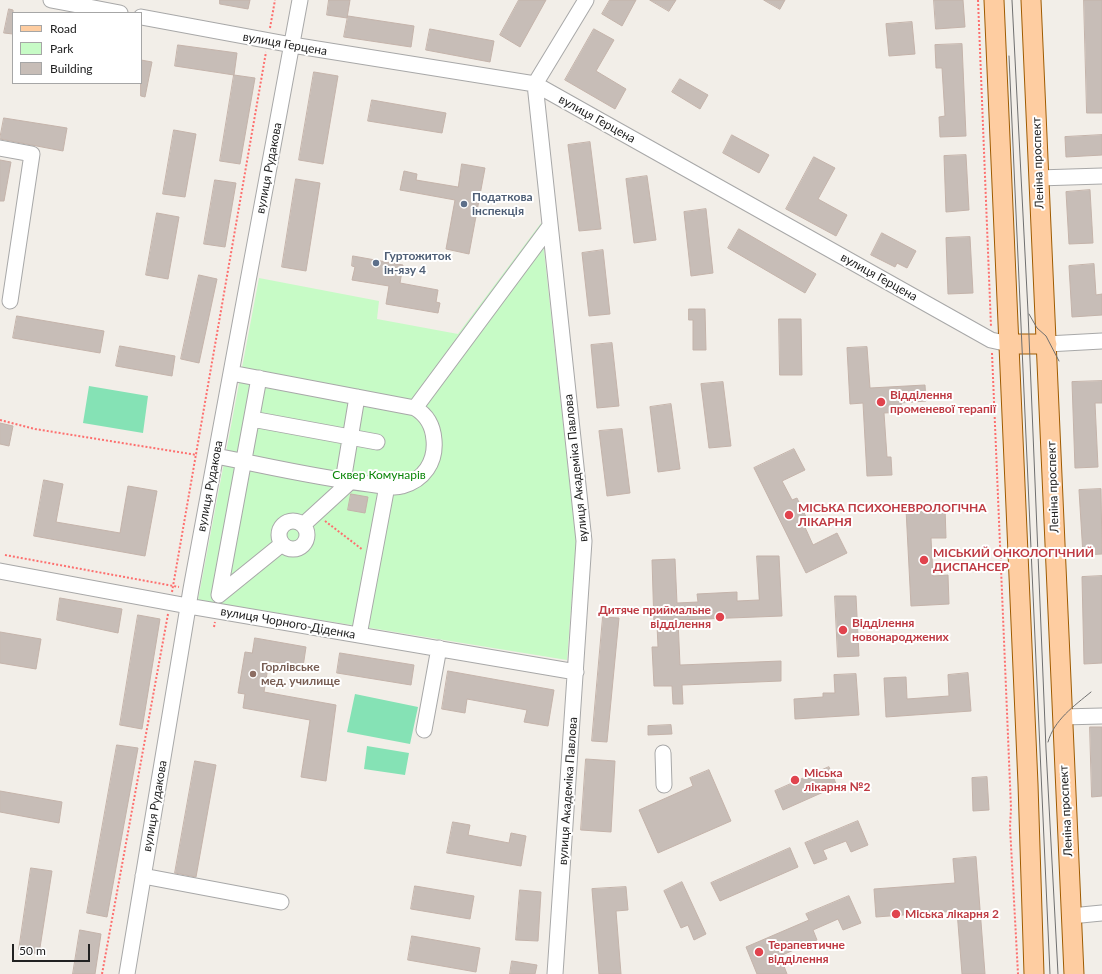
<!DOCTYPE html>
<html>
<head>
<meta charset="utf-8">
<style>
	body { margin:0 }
	#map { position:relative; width:1102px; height:974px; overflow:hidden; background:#f2eee8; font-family:Lato,sans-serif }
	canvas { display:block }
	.legend { position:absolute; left:12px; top:12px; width:130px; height:72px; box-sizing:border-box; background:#fff; border:1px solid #a6a6a6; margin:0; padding:5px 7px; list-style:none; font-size:12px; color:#212121 }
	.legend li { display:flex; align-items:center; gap:8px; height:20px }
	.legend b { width:20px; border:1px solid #a6a6a6 }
	.scale { position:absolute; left:12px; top:944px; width:78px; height:18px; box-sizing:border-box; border:2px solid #212121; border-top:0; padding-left:5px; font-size:12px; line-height:14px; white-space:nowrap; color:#212121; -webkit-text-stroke:3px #fff; paint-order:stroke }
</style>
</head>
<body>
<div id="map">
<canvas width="1102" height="974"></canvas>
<ul class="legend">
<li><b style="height:5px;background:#fecda1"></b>Road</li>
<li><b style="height:11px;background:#c7fbc6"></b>Park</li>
<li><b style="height:11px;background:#c7bdb7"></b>Building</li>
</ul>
<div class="scale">50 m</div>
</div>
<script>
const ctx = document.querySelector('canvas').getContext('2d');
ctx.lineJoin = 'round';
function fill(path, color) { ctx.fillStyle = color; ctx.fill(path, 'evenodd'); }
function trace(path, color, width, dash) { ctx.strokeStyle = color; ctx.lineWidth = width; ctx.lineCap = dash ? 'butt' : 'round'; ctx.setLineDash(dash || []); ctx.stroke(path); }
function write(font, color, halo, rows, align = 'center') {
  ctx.font = font + ' Lato,sans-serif'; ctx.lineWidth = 4; ctx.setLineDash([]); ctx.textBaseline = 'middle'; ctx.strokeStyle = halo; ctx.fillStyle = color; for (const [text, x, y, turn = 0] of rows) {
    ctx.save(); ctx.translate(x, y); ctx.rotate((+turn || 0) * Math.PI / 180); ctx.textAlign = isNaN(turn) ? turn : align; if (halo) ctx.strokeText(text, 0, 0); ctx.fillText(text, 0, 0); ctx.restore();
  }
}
fill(new Path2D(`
	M541,223L576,542L567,660L198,600L259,278L379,301L377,319L458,334Z`), '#c7fbc6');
fill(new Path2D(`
	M89,386L148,396L143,433L83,423Z
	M355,694L418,707L410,744L347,732Z
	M367,746L409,753L405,775L364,769Z`), '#85e2b5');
const building = new Path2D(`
	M220,0H250L248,9L220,4Z
	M329,0H350L347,18L327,15Z
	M519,0H546L520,47L500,35Z
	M610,0H636L622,26L602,14Z
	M650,0H676L669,11Z
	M764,0H785L780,9Z
	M934,0H963L965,27L936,29Z
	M1084,0H1102V113H1087Z
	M9,9L13,10V34L4,33Z
	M348,16L414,26L411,47L344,37Z
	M912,22L915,54L889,56L886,24Z
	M430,29L494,41L490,62L426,50Z
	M594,29L614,40L596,71L626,89L615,109L565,80Z
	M962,44L966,136L940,137L939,117L945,116L942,68H936L935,45Z
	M178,45L237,53L234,75L175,66Z
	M141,60L152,62L145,97L141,96Z
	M314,72L338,76L323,164L299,160Z
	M234,75L255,78L240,164L220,161Z
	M680,79L708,95L700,109L672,92Z
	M372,100L446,113L442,133L368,121Z
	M4,118L67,128L63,151L0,139Z
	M174,130L196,134L185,197L163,194Z
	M732,135L769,155L759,173L723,153Z
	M1102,135V155L1066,157L1065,137Z
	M590,142L601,229L579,231L568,145Z
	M966,155L969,210L946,212L944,156Z
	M814,157L835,168L818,199L847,215L836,236L786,209Z
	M0,160L11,162L4,201H0Z
	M462,164L485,168L469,254L446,249L455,200L400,190L404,171L417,174L416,180L458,187Z
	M647,176L656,240L634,243L626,179Z
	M296,179L320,183L306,271L282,267Z
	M215,180L236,183L225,247L204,244Z
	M1090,190L1093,243L1069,244L1066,192Z
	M706,209L713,273L691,276L684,212Z
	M157,213L179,217L168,279L146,275Z
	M739,229L816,274L805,293L728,248Z
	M882,233L916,251L907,268L897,263L895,267L871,255Z
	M970,237L973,293L948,294L946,238Z
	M603,250L610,314L589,316L582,253Z
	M353,256L403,265L400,283L438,290L436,302L440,303L438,313L386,304L389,286L352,280L355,267L352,266Z
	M1094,264L1096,295L1102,294V315L1072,317L1069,266Z
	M199,275L217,279L199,363L181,359Z
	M689,309H705L706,350H693V320H689Z
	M17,316L104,331L100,353L13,338Z
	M779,319H801L802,375H780Z
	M612,343L619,406L597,408L591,345Z
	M120,346L175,356L172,376L116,366Z
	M867,347L870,388L925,385L926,401L901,403L902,412L884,413L887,457H891L892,475L867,476L863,403L850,404L847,348Z
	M1102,381V403H1095L1098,467L1075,468L1072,382Z
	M723,382L731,446L709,448L701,384Z
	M671,404L680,469L658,472L650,407Z
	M0,423L13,426L9,446L0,444Z
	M622,429L630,493L607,496L599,431Z
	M794,449L805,470L782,481L792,500L797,498L809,523L804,525L813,545L837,533L847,553L806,573L754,468Z
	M44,480L63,484L56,522L120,533L128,486L157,491L145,556L34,536Z
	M1101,489L1102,554L1083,555L1079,490Z
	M351,494L368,497L365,513L348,510Z
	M945,507L946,538H931L933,576L948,575L949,604L911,606L906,509Z
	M757,556H779L782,616L678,620L680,665L781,661V681L682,685L683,704H673L672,686H654L652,647H658L657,625H654L652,560L675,559L677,603L698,602L697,594L737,592V601L759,600Z
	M1102,576V663L1084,664L1082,577Z
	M835,596H856L859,656L838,657Z
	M60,598L122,609L118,633L57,620Z
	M138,615L160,619L142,729L120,725Z
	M603,617L619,618L607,742L592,741Z
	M0,632L41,639L36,669L0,663Z
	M255,638L306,647L303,667L269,661L264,692L336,705L326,781L301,777L310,720L243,708L245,694L238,693L245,652L252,653Z
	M340,653L414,665L411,685L337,673Z
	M448,671L554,690L548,726L524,722L527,710L467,699L465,713L442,709Z
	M968,673L971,711L886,717L884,678L906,677L907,699L949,696L948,675Z
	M856,674L859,715L795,719L794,699L823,697V693H835L834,675Z
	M671,725L672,734L648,735V726Z
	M1090,727H1102V796L1092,797Z
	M117,745L138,748L107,917L87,913Z
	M586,759L615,761L611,832L581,830Z
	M195,761L216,765L196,877L175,873Z
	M829,767L837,786L783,810L775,791Z
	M709,770L731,821L658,853L639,810L693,786L690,778Z
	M987,777L989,810L973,811L972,778Z
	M0,791L62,802L59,823L0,812Z
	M858,821L868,845L851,852L846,841L823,850L827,859L814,864L805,843Z
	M453,822L470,825L468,835L509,843L511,833L526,836L521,866L447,853Z
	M790,848L798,867L720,901L711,883Z
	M976,857L985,974H962L957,911L876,917L874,889L955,883L953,859Z
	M31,868L52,871L39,954L19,950Z
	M682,882L706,934L694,940L688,925L681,928L664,891Z
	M415,886L474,896L470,919L411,909Z
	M626,887L628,910L616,911L621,974H599L592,889Z
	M520,890L541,892L538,941L516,940Z
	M849,896L861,923L843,930L838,919L813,930L817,940L780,956L787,974H757L746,947L809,920L806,914Z
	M80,930L101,934L95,974H73Z
	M412,936L480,948L476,972L408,960Z
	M512,961L537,965L535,974H510Z`);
fill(building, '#c7bdb7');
trace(building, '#c4b3aa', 1);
const minor = new Path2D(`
	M51,0L120,13
	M141,17L292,45L535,84L991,340L1009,344
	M0,148L32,154L10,301
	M1038,178L1102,176
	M1047,344L1102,341
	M415,408L550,226
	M252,419L377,442
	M216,456C267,466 317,478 369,484C379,485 393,489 402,486C424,480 436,462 434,440C433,426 427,415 415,408L231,373
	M343,481L357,397
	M279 535a14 14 0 1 1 28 0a14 14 0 1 1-28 0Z
	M303,525L350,482
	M0,571L188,606L576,672
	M219,595L259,378
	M219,595L282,544
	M359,635L387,486
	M1062,717L1102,716
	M424,730L439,648
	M663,753L664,785
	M143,876L281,902
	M1071,916L1102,913
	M127,974L191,589L300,0
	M555,974L584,541L535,84L586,0`);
const major = new Path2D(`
	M994,0L1028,784L1034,974
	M1031,0L1074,974
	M1009,344H1047`);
trace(minor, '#a8a8a8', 17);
trace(major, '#9f5b00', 21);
trace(new Path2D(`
	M978,0L991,327
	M270,28L275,0
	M992,353L1011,808L1010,827L1018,974
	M0,420L35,429L197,455
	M325,521L363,550
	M5,555L179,587
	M172,592L266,52
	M214,627L215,622
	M102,974L168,614`), '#fd6f6e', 2, [2, 2]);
trace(minor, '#fff', 15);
trace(major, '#fecda1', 19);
trace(new Path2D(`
	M1012,0L1028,312L1046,749L1058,974
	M1009,56L1050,974
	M1029,314L1037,328L1046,336L1059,361
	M1048,742C1054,720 1074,706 1091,692`), '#6f6f6f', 1);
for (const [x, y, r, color] of [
	[464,204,4,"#5c6f8a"],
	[376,263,4,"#5c6f8a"],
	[881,402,5,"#e0444e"],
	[789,515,5,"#e0444e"],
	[924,560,5,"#e0444e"],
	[720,617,5,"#e0444e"],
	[843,630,5,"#e0444e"],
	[253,674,4,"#8d6e63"],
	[795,780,5,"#e0444e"],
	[896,914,5,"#e0444e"],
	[759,952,5,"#e0444e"]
]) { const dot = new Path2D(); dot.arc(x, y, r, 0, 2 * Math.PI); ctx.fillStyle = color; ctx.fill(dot); trace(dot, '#fff', 1.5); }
write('12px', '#212121', '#fff', [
	["вулиця Герцена",285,44,10],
	["вулиця Герцена",597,119,29],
	["Леніна проспект",1038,163,-92],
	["вулиця Рудакова",269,168,-79],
	["вулиця Герцена",879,277,29],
	["вулиця Академіка Павлова",576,468,-96],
	["вулиця Рудакова",210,486,-79],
	["Леніна проспект",1053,487,-92],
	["вулиця Чорного-Діденка",288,623,10],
	["вулиця Академіка Павлова",568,791,-86],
	["вулиця Рудакова",155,806,-80],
	["Леніна проспект",1066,811,-93]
]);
write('bold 12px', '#4e5e75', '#fff', [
	["Податкова",472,197],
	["інспекція",472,211],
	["Гуртожиток",384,256],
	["ін-язу 4",384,270]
], 'left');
write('bold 12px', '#be3a42', '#fff', [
	["Відділення",890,395],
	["променевої терапії",890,409],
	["МІСЬКА ПСИХОНЕВРОЛОГІЧНА",798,508],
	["ЛІКАРНЯ",798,522],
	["МІСЬКИЙ ОНКОЛОГІЧНИЙ",933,553],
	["ДИСПАНСЕР",933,567],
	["Дитяче приймальне",711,610,"right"],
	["відділення",711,624,"right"],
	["Відділення",852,623],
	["новонароджених",852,637],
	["Міська",804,773],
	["лікарня №2",804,787],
	["Міська лікарня 2",905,914],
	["Терапевтичне",768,945],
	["відділення",768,959]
], 'left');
write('12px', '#0b8609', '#fff', [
	["Сквер Комунарів",379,475]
]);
write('bold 12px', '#785e54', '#fff', [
	["Горлівське",261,667],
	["мед. училище",261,681]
], 'left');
</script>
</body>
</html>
